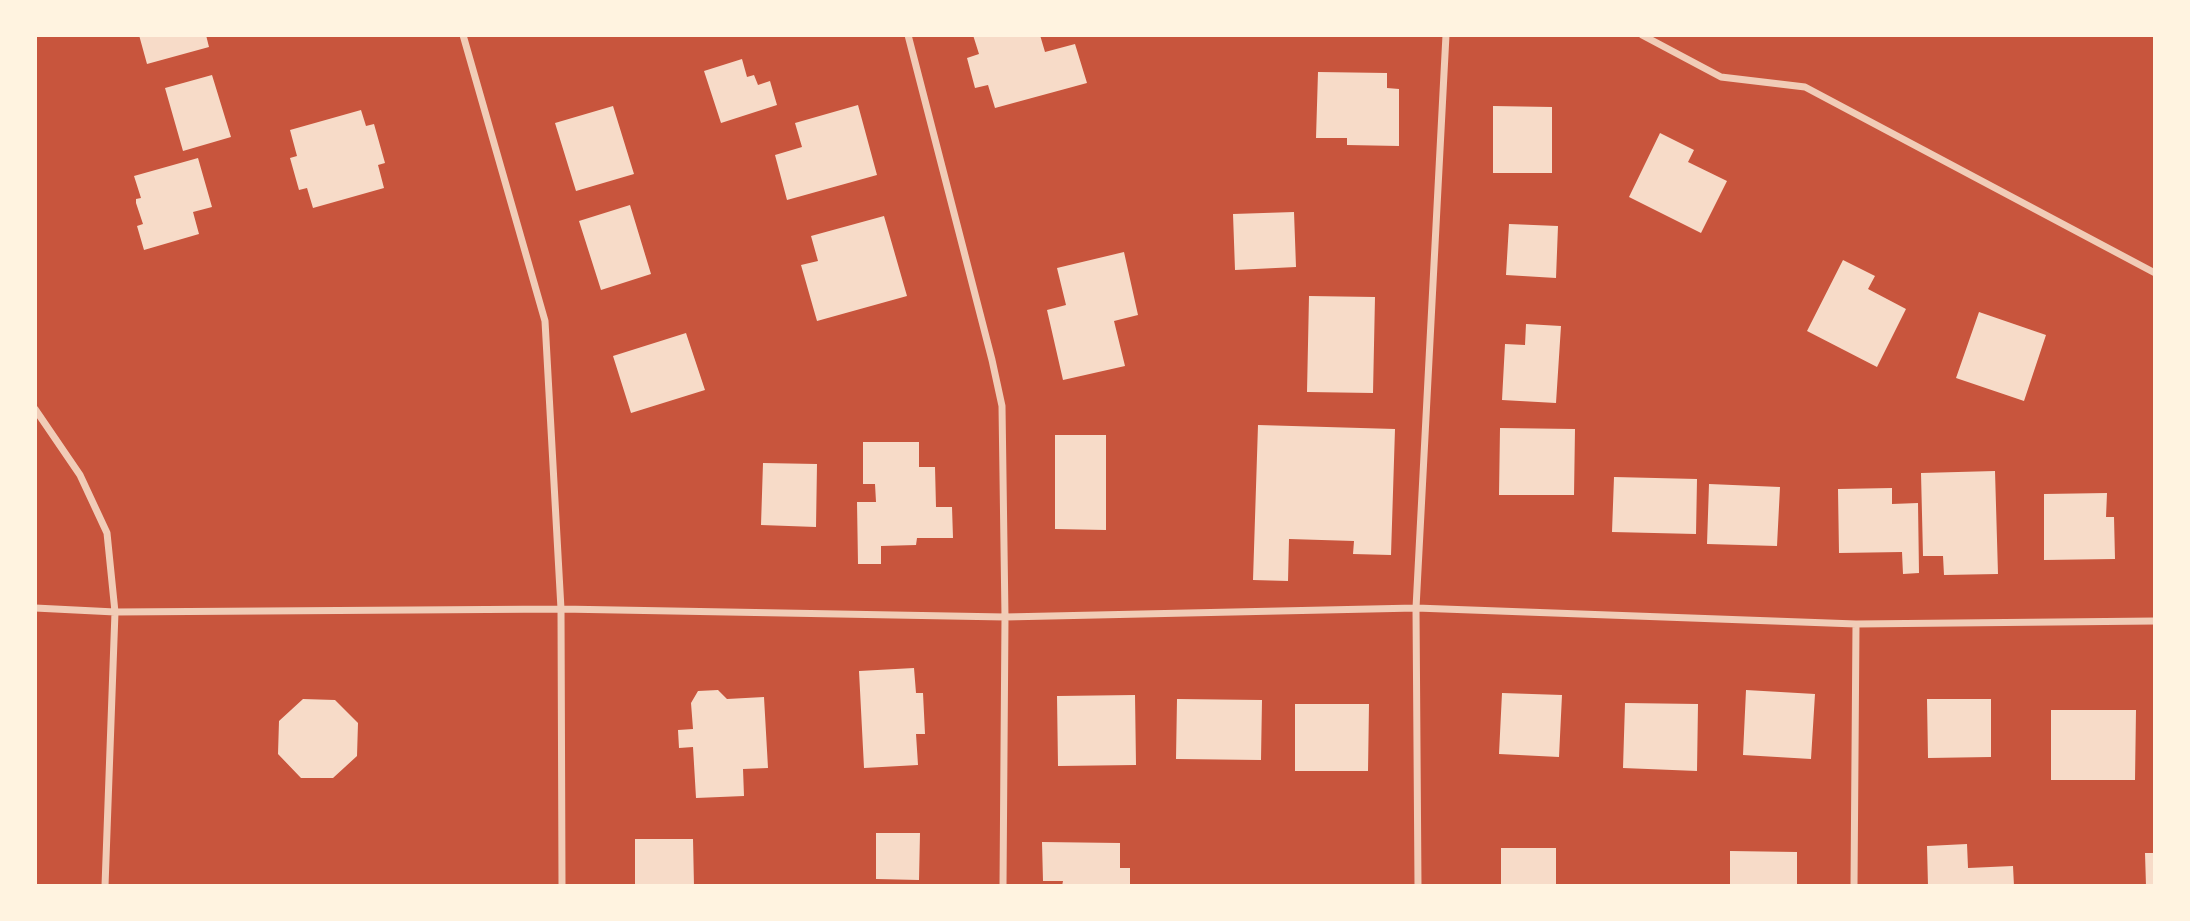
<!DOCTYPE html>
<html>
<head>
<meta charset="utf-8">
<style>
	body { margin:0 }
	#map { position:relative; width:2190px; height:921px; overflow:hidden; background:#c8553d; font-family:Arial,sans-serif }
	canvas { display:block }
	.frame { position:absolute; inset:0; border:37px solid #fff3e0; pointer-events:none }
</style>
</head>
<body>
<div id="map">
<canvas width="2190" height="921"></canvas>
<div class="frame"></div>
</div>
<script>
const ctx = document.querySelector('canvas').getContext('2d');
ctx.lineJoin = 'round';
function fill(path, color) { ctx.fillStyle = color; ctx.fill(path, 'evenodd'); }
function trace(path, color, width, dash) { ctx.strokeStyle = color; ctx.lineWidth = width; ctx.lineCap = dash ? 'butt' : 'round'; ctx.setLineDash(dash || []); ctx.stroke(path); }
fill(new Path2D(`
	M139,35H206L209,47L147,64Z
	M973,35H1040L1045,52L1075,44L1087,83L995,108L988,85L975,88L967,58L979,54Z
	M742,59L747,77L754,75L758,85L770,81L777,105L721,123L704,71Z
	M1318,72L1387,73V88L1399,89V146L1347,145V138H1316Z
	M212,75L231,137L183,151L165,88Z
	M858,105L877,175L787,200L775,155L802,147L795,123Z
	M613,106L634,174L576,191L555,123Z
	M1493,106L1552,107V173H1493Z
	M361,110L366,126L374,124L385,163L378,165L384,188L313,208L307,188L299,190L290,158L297,156L290,130Z
	M1660,133L1694,150L1688,162L1727,181L1701,233L1629,197Z
	M198,158L212,207L193,212L199,234L144,250L137,226L143,224L136,203V199L141,198L134,176Z
	M630,205L651,274L601,290L579,221Z
	M1294,212L1296,267L1235,270L1233,214Z
	M884,216L907,296L817,321L801,265L818,261L811,236Z
	M1509,224L1558,226L1556,278L1506,275Z
	M1124,252L1138,315L1114,321L1125,366L1063,380L1047,310L1066,305L1057,268Z
	M1843,260L1875,276L1868,289L1906,309L1877,367L1807,331Z
	M1309,296L1375,297L1373,393L1307,392Z
	M1979,312L2046,335L2024,401L1956,378Z
	M1526,324L1561,326L1556,403L1502,400L1505,344L1525,345Z
	M686,333L705,390L631,413L613,356Z
	M1258,425L1395,429L1391,555L1353,554L1354,541L1289,539L1288,581L1253,580Z
	M1500,428L1575,429L1574,495H1499Z
	M1055,435H1106V530L1055,529Z
	M863,442H919V467H935L936,507H952L953,538H917L916,545L881,546V564H858L857,502H876L875,484H863Z
	M763,463L817,464L816,527L761,525Z
	M1995,471L1998,574L1944,575L1943,556H1923L1921,473Z
	M1614,477L1697,479L1696,534L1612,532Z
	M1709,484L1780,487L1777,546L1707,544Z
	M1892,488V504L1918,503L1919,573L1903,574L1902,552L1839,553L1838,489Z
	M2107,493L2106,517H2114L2115,559L2044,560V494Z
	M914,668L916,693H923L925,734H916L918,765L864,768L859,671Z
	M718,690L727,699L764,697L768,768L743,769L744,796L696,798L693,747L679,748L678,730L693,729L691,703L698,691Z
	M1746,690L1815,694L1811,759L1743,755Z
	M1502,693L1562,695L1559,757L1499,754Z
	M1135,695L1136,765L1058,766L1057,696Z
	M303,699L335,700L358,723L357,756L333,778H301L278,754L279,721Z
	M1177,699L1262,700L1261,760L1176,759Z
	M1927,699H1991V757L1928,758Z
	M1625,703L1698,704L1697,771L1623,768Z
	M1295,704H1369L1368,771H1295Z
	M2051,710H2136L2135,780H2051Z
	M876,833H920L919,880L876,879Z
	M635,839H693L694,886H635Z
	M1042,842L1120,843V868H1130V886H1062L1063,881H1043Z
	M1967,844L1968,868L2013,866L2014,886H1928L1927,846Z
	M1501,848H1556V886H1501Z
	M1730,851L1797,852V886H1730Z
	M2145,853H2155V886H2146Z`), '#f7dbc8');
trace(new Path2D(`
	M463,35L545,321L561,609L562,886
	M908,35L992,360L1002,406L1005,617L1003,886
	M1642,35L1721,77L1805,87L2155,273
	M35,409L80,475L107,533L115,612L105,886
	M35,608L115,612L561,609L1005,617L1416,608L1856,624L2155,621
	M1418,886L1416,608L1446,35
	M1854,886L1856,624`), '#f1ccb7', 7);
</script>
</body>
</html>
